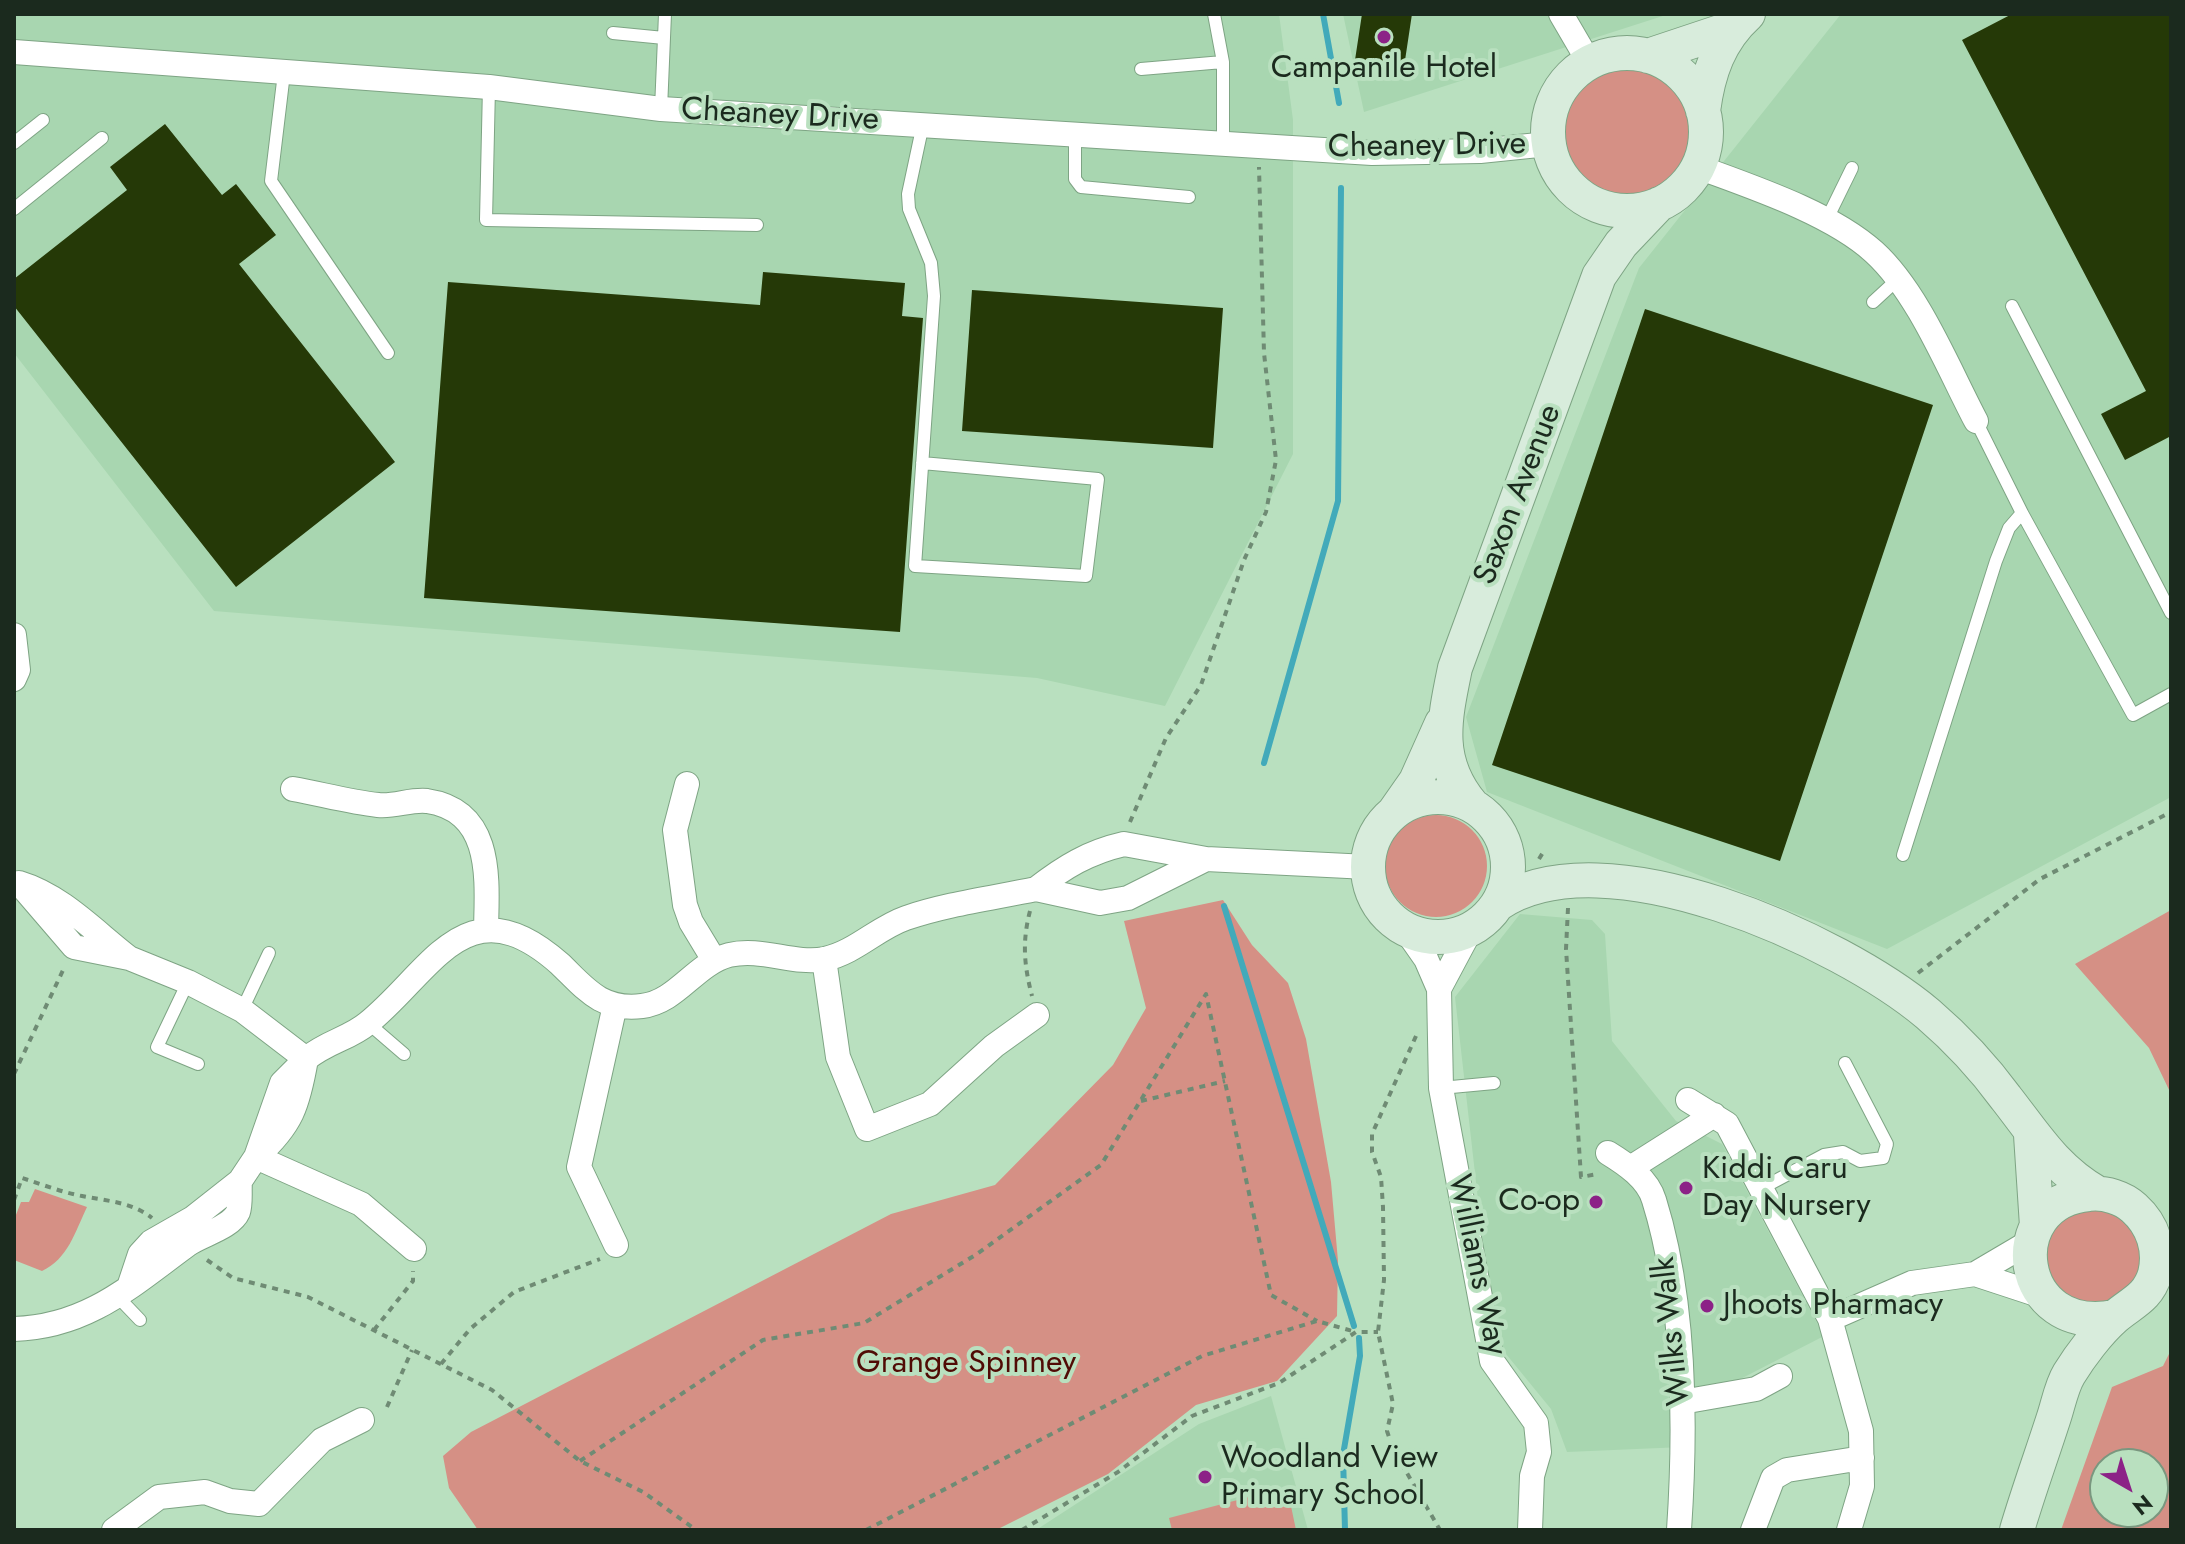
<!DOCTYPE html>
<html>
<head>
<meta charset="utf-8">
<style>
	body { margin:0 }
	#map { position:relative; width:2185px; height:1544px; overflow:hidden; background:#b9e0bf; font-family:Jost,sans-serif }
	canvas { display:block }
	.frame { position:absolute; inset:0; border:16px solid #1b2a1e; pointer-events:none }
	.north { position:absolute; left:2089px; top:1448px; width:80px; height:80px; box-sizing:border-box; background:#b9e0bf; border:2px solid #7a977f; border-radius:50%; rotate:141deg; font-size:22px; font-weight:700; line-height:32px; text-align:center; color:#1b2a1e }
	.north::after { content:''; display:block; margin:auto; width:28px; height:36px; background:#8c2287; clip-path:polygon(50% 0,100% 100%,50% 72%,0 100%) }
</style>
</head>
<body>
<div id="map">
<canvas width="2185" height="1544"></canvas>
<div class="frame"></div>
<div class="north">N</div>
</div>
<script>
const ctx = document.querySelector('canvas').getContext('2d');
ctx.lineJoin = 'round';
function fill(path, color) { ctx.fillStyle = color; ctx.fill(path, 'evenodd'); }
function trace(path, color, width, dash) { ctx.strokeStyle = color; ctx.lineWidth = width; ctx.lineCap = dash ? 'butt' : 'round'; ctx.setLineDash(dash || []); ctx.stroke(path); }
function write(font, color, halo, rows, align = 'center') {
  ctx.font = font + ' Jost,sans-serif'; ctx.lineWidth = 8; ctx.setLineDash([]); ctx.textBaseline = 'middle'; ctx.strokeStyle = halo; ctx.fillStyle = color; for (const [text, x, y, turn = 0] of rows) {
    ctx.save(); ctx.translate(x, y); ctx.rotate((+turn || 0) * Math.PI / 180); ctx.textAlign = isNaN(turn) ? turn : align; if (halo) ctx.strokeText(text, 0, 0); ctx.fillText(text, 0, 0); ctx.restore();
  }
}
fill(new Path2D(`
	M14,14H1279L1293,120V454L1165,706L1037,678L214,611L14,353Z
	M1343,14H1669L1364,112Z
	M1841,14H2171V797L1887,949L1487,792L1466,717L1639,268Z
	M1520,914L1592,920L1605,934L1612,1041L1676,1121L1722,1144L1824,1336L1719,1390L1681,1389L1683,1447L1567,1452L1551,1409L1506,1354L1493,1332L1455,997Z
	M1271,1396L1308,1530H1036L1199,1424Z`), '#a8d6b0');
fill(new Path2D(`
	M1561 132a66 66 0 1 1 132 0a66 66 0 1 1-132 0Z
	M1385 866a51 51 0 1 1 102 0a51 51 0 1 1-102 0Z
	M1223,900L1252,945L1288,983L1306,1039L1331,1182L1338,1261L1337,1316L1277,1381L1196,1405L1108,1474L996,1530H478L449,1488L443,1456L471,1432L891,1214L995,1185L1113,1065L1146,1008L1124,921Z
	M2171,910V1094L2149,1048L2075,964Z
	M35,1189L87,1207C75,1232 68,1259 42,1271L14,1260V1220L21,1202H29Z
	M2111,1209C2143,1234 2147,1247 2135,1286L2096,1309L2054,1292L2041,1250L2066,1212Z
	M2171,1350V1530H2061L2112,1387L2163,1366ZM2153,1464V1512H2105V1464Z
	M1287,1487L1296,1530H1172L1169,1518Z`), '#d59085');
trace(new Path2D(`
	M1323,14L1339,103
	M1264,763L1338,501L1341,188
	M1224,906L1354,1326
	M1345,1530L1343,1455L1360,1356L1359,1338`), '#42aaba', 6);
fill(new Path2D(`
	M1362,14H1412L1404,67L1355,60Z
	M2012,14H2171V436L2125,460L2101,414L2146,391L1962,40Z
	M165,124L222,195L236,184L276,235L239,264L395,462L236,587L14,306V279L127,190L110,167Z
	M763,272L905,283L902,316L923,318L900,632L424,598L448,282L760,305Z
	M972,290L1223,308L1213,448L962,431Z
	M1645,309L1933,405L1780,861L1492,765Z`), '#253907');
const lane = new Path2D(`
	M1214,14L1223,62V142
	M613,33L664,38
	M1141,69L1223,62
	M284,73L271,181L388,353
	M489,87L486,220L757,225
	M661,109L665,14
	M1075,134V179L1081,187L1189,197
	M14,143L43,120
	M14,209L102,138
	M1826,221L1852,168
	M1873,302L1898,279
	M2012,306L2171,613
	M922,463L1098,479L1086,576L915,566L934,296L931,263L909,209L908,194L923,124
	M2022,513L2133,715L2171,694
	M1903,855L1996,561L2009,528L2022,513L1976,421
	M188,982L157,1047L198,1064
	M242,1010L269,953
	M368,1023L404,1054
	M1441,1088L1494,1083
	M1762,1188L1824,1155L1843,1152L1860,1161L1883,1158L1887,1144L1845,1063
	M117,1296L140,1320`);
const street = new Path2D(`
	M1561,14L1589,62
	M14,52L489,87L661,109L1372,153L1480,151L1548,144
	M1698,167C1752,187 1831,213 1874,252C1918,292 1948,368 1976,421
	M14,635L18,670L14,679
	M687,784L675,830L685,905L691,922L714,960
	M293,789C321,794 350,802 378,805C394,807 411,799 427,801C494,811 487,880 486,930
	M1124,844L1206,859L1128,898L1100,903L1036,889C1064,867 1089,852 1124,844Z
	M1206,859L1368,867
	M1405,929L1426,959L1439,989L1441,1088L1492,1361L1536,1423L1539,1452L1532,1476L1530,1530
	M129,958C94,931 62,896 19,883L74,947L129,958L188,982L242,1010L306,1059C328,1041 349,1039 368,1023C432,971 467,881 560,964C585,988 601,1011 642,1006C677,1002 695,964 729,955C762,947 793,965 825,959C856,952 877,928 906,918C947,904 993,898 1036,889
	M824,959L838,1057L867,1129L930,1104L994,1046L1037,1015
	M1439,989L1471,929
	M615,1005L579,1167L616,1245
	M1688,1100L1727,1124L1830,1319L1861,1431L1862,1486L1849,1530
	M1608,1153C1626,1164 1648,1179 1654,1200C1685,1299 1686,1427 1679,1530
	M256,1157L361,1204L414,1249
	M1632,1167L1714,1115
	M1975,1274L2042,1296
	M129,1287L140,1254L151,1242L193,1218L240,1181L256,1157L282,1083L306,1059C298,1105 292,1125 256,1157
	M1830,1319L1912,1283L1975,1274L2031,1241
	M14,1329C87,1327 131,1286 187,1245C200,1235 231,1228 238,1212C241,1204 239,1190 240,1181
	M1682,1402L1756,1389L1780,1376
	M114,1530L159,1497L205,1492L230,1501L259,1504L322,1440L362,1420
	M1753,1530L1773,1478L1787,1470L1862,1458`);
const secondary = new Path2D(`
	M1548 132a79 79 0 1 1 158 0a79 79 0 1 1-158 0Z
	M1648,56L1732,28
	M1703,111C1708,73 1719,40 1748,14
	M1368 867a70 70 0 1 1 140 0a70 70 0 1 1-140 0Z
	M1472,805C1435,761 1444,721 1455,668L1599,276L1621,244L1659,204
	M1395,811L1416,781L1442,723
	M1498,904C1603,832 1840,940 1928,1014C1956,1038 1984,1068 2006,1098C2035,1135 2055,1169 2097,1193
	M2031,1135L2037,1226
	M2017,1530C2028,1493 2041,1457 2053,1420C2058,1406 2061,1387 2069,1374C2080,1356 2098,1332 2115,1317C2131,1303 2148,1298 2155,1274C2161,1250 2153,1225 2134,1208C2123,1198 2105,1192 2089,1194C1999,1202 2015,1337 2115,1317`);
trace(lane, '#7ea484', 14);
trace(street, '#7ea484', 26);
trace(secondary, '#7ea484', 36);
trace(new Path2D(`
	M1130,822L1166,738L1201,685L1244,560L1266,512L1276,460L1264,353L1259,167
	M1539,859L1545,849
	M1568,908L1566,949L1581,1177L1598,1174
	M1030,911C1022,942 1024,965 1032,996
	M1918,973L2040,879L2171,812
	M1416,1036L1372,1134V1152L1381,1177L1383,1207L1384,1280L1378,1332L1393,1404L1387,1431L1393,1449L1440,1530
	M14,1074L65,966
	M1141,1101L1225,1081
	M14,1200L22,1178C41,1184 61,1192 82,1196C107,1201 132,1202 152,1218
	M207,1260L233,1278L308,1297L492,1390L580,1461L643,1492L696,1530
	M374,1330L413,1281V1271
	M441,1364L470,1329L514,1292L600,1259
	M387,1407L412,1350
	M580,1461L763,1340L864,1323L977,1254L1101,1165L1206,994L1271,1295L1317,1321
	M866,1530L1202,1356L1317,1321L1356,1332
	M1022,1530L1118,1472L1192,1416L1279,1383L1356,1332H1378`), '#6f8b74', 4, [6, 6]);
trace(lane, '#fff', 12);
trace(street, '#fff', 24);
trace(secondary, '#d8ecdc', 34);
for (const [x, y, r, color] of [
	[1384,37,8,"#8c2287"],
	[1686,1188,8,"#8c2287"],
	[1596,1202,8,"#8c2287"],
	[1707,1306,8,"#8c2287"],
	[1205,1477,8,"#8c2287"]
]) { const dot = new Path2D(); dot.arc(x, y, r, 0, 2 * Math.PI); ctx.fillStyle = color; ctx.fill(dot); trace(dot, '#b9e0bf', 3); }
write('32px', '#1b2a1e', '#b9e0bf', [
	["Campanile Hotel",1384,69,"center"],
	["Kiddi Caru",1702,1170],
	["Day Nursery",1702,1207],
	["Co-op",1580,1202,"right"],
	["Jhoots Pharmacy",1723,1306],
	["Woodland View",1221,1459],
	["Primary School",1221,1496]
], 'left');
write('32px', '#1b2a1e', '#b9e0bf', [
	["Cheaney Drive",780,116,3],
	["Cheaney Drive",1427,147,-1],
	["Saxon Avenue",1519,495,-69],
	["Williams Way",1476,1265,78],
	["Wilks Walk",1673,1331,-96]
]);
write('32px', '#500b05', '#b9e0bf', [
	["Grange Spinney",966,1364]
]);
</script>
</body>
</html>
